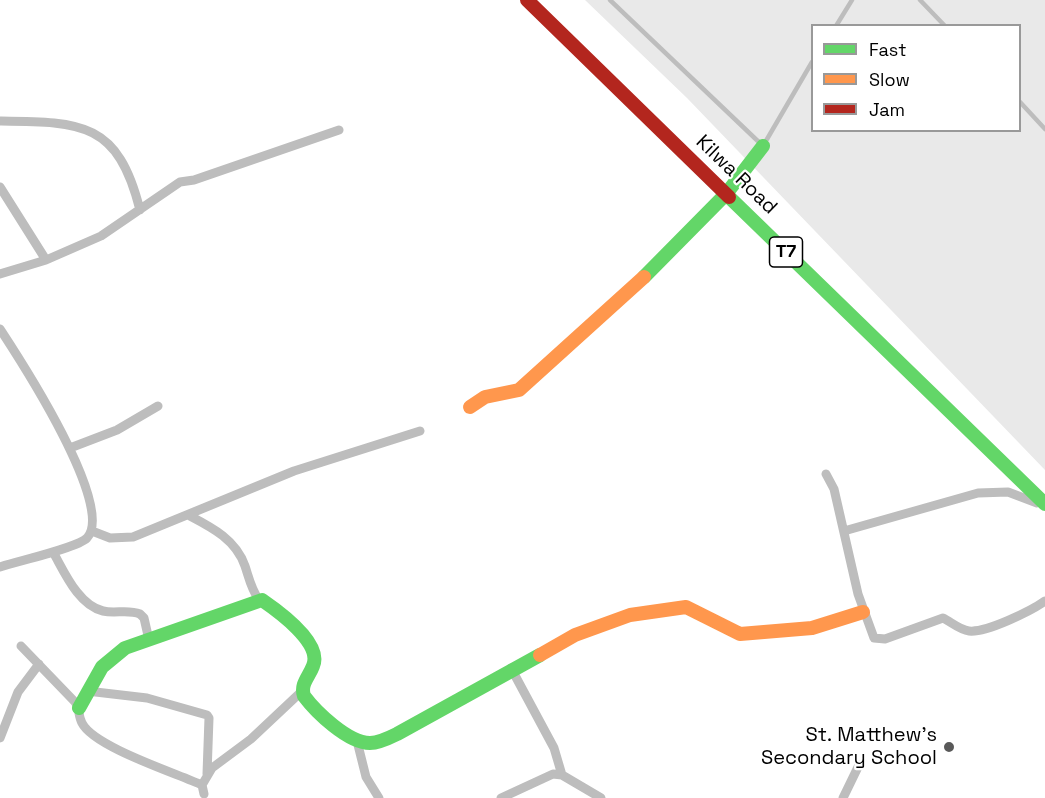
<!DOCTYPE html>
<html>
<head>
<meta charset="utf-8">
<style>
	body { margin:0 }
	#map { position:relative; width:1045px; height:798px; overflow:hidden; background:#fff; font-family:"Space Grotesk",sans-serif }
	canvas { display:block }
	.legend { position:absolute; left:811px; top:24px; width:210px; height:108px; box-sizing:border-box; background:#fff; border:2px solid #999; margin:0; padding:8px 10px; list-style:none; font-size:18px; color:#000 }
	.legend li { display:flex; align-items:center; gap:12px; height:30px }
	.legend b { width:30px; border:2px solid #999 }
</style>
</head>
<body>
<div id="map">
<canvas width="1045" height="798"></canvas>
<ul class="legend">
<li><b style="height:8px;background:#63d668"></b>Fast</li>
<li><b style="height:8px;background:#ff974d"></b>Slow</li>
<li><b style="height:8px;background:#b3261e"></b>Jam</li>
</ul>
</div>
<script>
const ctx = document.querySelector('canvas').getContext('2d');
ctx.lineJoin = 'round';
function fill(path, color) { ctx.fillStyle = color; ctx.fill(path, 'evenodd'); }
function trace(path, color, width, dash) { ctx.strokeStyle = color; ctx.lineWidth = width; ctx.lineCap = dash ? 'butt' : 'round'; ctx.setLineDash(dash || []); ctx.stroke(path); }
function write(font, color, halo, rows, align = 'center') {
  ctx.font = font + ' "Space Grotesk",sans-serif'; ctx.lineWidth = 4.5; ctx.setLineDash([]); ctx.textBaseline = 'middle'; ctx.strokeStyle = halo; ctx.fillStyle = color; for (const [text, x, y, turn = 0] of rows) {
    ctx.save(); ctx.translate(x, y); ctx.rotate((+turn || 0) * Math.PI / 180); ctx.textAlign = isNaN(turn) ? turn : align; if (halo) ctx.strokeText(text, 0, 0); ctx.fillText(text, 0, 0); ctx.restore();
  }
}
fill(new Path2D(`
	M585,0H1045V470L687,98ZM812,26H1020V130H812Z`), '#e9e9e9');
trace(new Path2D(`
	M610,0L763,146L812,62
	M920,0L945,26
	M836,26L852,0
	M1020,102L1045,129`), '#bdbdbd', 4.5);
trace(new Path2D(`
	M0,121C82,122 118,122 140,210
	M0,187L46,260
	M0,274L46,260L101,236L180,182L194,180L339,130
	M0,329C21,361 116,507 87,538C77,548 18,561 0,567
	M70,448L117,430L158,406
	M826,474L834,489L858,594L874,638L885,639L943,618C951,622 960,630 969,631C986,633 1031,611 1045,601
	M190,516C213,528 236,540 245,566C249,578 251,589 259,600
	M92,531L110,538L133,537L294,471L420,431
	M844,531L978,493L1008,492L1037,503
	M53,552C64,571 78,605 103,611C115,614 128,609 140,614L144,618L149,640
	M21,646L75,702C80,709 78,716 82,723C94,747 176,773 202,785
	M511,668L554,748L562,775
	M87,691L147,698L207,715L209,718L207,774
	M0,738L18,692L39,664
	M357,741L366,777L379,798
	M204,794L202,785L212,768L251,739L301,692
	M501,798L553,774L562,775L601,798
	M843,798L859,765`), '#bdbdbd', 9);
trace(new Path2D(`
	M729,197L1045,504
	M644,277L726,194L763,146
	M79,708L102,667L125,648L262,600C278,611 323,643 313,666C309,677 300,684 304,696C316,712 348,743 370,743C379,743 389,738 397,734L540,655`), '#63d668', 14);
trace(new Path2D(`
	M470,407L485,397L519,390L644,277
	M540,655L575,635L630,615L686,607L740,634L812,628L863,612`), '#ff974d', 14);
trace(new Path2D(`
	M527,0L729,197`), '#b3261e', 14);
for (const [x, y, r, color] of [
	[949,747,6,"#595959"]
]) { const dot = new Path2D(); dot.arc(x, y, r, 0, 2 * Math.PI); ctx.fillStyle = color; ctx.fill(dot); trace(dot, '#fff', 2); }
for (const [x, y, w] of [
	[786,252,33]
]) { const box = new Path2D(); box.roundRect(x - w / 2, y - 15, w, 30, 4.5); ctx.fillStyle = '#fff'; ctx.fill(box); trace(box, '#000', 1.5); }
write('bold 18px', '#000', null, [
	["T7",786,252]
]);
write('20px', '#000', '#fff', [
	["Kilwa Road",736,175,44]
]);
write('20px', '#000', '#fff', [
	["St. Matthew's",937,736],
	["Secondary School",937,759]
], 'right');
</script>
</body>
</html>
